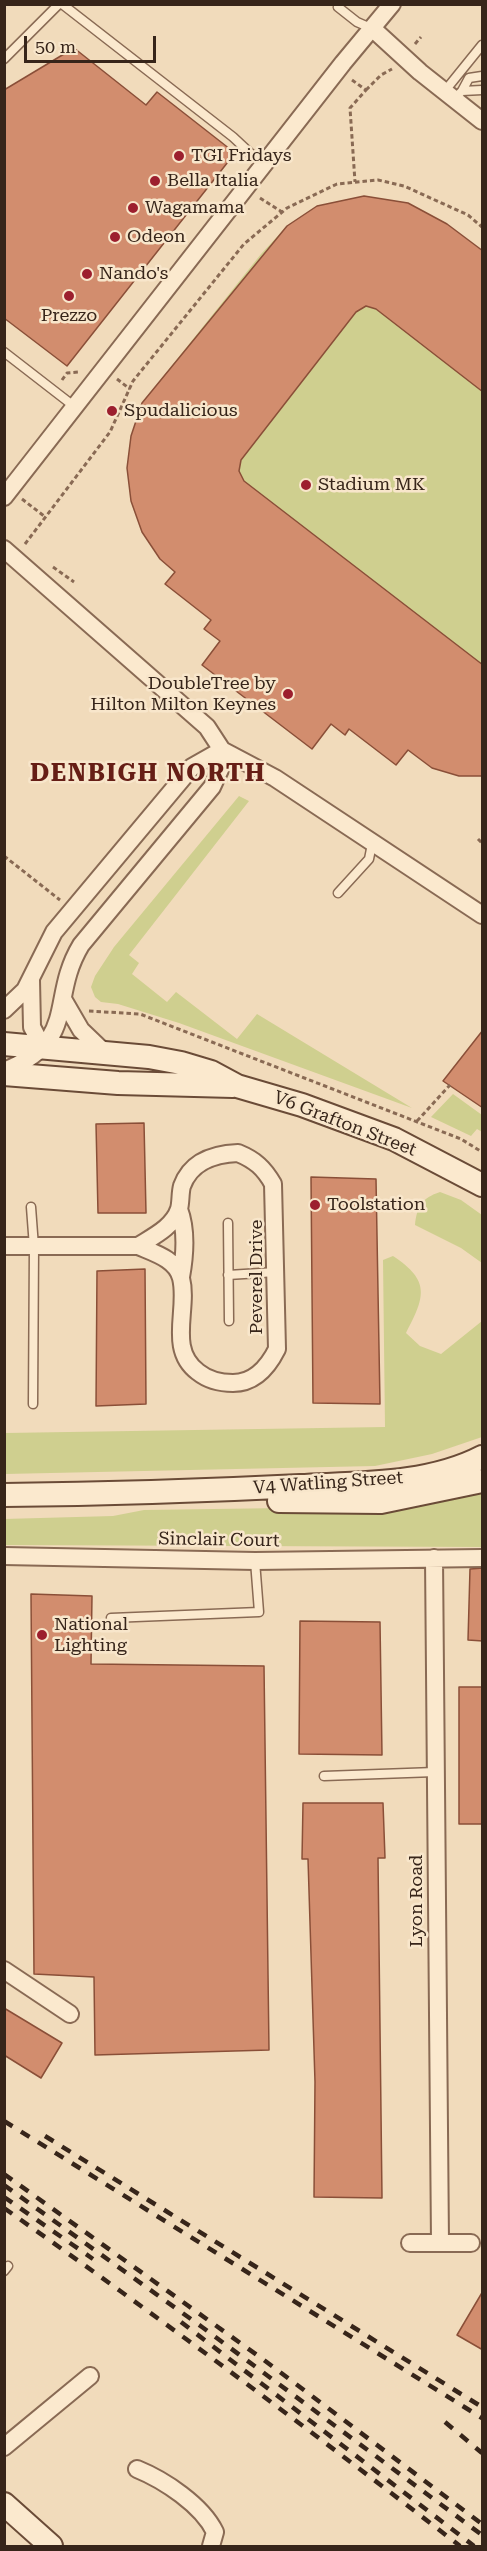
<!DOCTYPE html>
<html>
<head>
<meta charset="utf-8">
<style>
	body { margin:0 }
	#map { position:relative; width:487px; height:2551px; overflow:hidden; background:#f1dbbb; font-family:"Roboto Serif",serif }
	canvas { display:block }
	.frame { position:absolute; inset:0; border:6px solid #37251a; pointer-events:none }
	.scale { position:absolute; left:24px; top:36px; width:132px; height:27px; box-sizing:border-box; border:3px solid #37251a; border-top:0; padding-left:8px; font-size:18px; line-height:21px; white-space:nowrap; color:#37251a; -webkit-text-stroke:4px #f8e6cb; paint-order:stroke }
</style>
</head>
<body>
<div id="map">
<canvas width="487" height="2551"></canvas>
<div class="frame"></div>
<div class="scale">50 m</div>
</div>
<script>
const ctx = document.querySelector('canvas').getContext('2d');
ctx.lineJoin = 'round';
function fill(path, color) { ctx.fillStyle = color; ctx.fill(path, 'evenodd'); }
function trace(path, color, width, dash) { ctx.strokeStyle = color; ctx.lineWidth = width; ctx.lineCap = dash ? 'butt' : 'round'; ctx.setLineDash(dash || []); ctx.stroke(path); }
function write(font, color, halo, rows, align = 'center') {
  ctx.font = font + ' "Roboto Serif",serif'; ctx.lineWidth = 5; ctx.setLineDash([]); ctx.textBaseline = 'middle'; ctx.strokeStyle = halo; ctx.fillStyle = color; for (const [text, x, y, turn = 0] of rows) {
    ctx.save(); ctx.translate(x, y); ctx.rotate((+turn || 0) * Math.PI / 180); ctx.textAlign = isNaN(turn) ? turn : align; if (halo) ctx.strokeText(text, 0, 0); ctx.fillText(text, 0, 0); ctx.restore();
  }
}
fill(new Path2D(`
	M364,196L408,203L447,224L482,251V776C449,776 434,769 408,750L127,468L131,436L142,403L261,254L287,226L317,206Z
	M239,796L249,801L129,955L139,963L132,974L167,1002L176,992L237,1039L257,1014L412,1108L179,1023L118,1004L101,1002L95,997L91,987L95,976L114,947Z
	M453,1094L482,1115V1132L477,1129L471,1136L431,1117Z
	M440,1192L461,1200L482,1215V1263L461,1248L415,1225C417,1206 422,1198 440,1192Z
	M393,1256C431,1281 425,1297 406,1333L420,1346L441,1354L482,1321V1437L432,1454L375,1466L5,1474V1433L385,1427L383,1260Z
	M482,1490V1547L5,1545L4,1519L113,1516L144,1510L423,1506Z`), '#cfcf8f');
const building = new Path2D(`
	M74,48L146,105L157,92L235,153L67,366L4,318V90Z
	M364,196L408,203L447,224L483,251V392L376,309L366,306L356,312L241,460L239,471L244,481L483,665V776H459L432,768L408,750L396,765L349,729L345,735L331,724L312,749L202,665L220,641L204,629L211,620L165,584L175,572L160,559L142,532L131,501L127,468L131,436L142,403L287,226L317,206Z
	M483,1030V1108L443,1081Z
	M144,1123L146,1213H98L96,1124Z
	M311,1177L376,1179L380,1404L313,1403Z
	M145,1269L146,1404L96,1406L97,1271Z
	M483,1568V1641L468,1640L470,1569Z
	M31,1594L92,1596L91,1664L264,1666L269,2050L95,2055L94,1977L34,1974Z
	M300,1621L380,1622L382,1755L299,1754Z
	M459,1687H483V1824H459Z
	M303,1803H383L385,1858H378L382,2198L314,2197L315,2082L308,1859H302Z
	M4,2008L62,2043L41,2078L4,2055Z
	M483,2291V2350L457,2335Z`);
fill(building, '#d28d6e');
trace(building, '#8a4f38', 1.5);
const lane = new Path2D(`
	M62,4L233,137L264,166
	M338,7L357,22L373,29
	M4,59L59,4
	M462,91L469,78L482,76
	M444,92L482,45
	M454,99L462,91L482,90
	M4,352L75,407
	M338,893L369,859L372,844
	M31,1207L34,1247L33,1404
	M228,1223L229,1321
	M228,1275L276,1272
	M111,1618L259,1612L255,1561
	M324,1776L435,1772
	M4,2271L8,2266`);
const street = new Path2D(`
	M373,29L420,72L482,121
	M4,497L343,63L392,4
	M4,549L207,727L222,750L224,761L212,787L81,945C48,1000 80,1040 4,1071
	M31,980L32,1027L43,1048
	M63,999L81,1030L105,1053
	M4,1010L25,990L54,932L192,767L222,750L275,778L482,915
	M238,1153C255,1160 264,1168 273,1184L277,1349C268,1367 254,1383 233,1383C220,1383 208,1380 198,1372C167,1349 189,1309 181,1278C176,1259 154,1253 138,1246C154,1236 173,1227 179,1209C181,1202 180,1193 182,1186C191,1161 214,1154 238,1153Z
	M179,1209C187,1230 185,1255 181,1277
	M4,1246H138
	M4,1556L255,1561L482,1558
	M434,1558L440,2242
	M4,1970L70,2014
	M410,2243H471
	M4,2447L90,2376
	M137,2469C164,2480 202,2505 215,2532L211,2546`);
const secondary = new Path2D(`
	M4,1044L149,1057L181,1063L211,1072L237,1086L302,1105L394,1139L482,1185
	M4,1074L118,1083L233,1086
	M4,1495C103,1494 201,1491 300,1486C360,1483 428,1485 482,1457
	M279,1501L381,1502L482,1481
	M4,2504L51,2546`);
trace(lane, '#896a54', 11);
trace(street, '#896a54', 20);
trace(secondary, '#6a4b37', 26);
trace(new Path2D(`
	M415,44L421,37
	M352,80L366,90L350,108L355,182
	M366,90L381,75L392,69
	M260,198L282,212
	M117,379L130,389
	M62,380L67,373L79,372
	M22,499L44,516
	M25,544L110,432L133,381L244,244L287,208L337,184L378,180L404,186L468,215L482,227
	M53,567L74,582
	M478,839L482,843
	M4,856L60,900
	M89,1011L140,1014L461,1139L482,1152
	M417,1121L450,1085`), '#896a54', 3, [4.5, 3]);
trace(lane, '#fbe9ce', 8);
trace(street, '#fbe9ce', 16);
trace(secondary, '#fbe9ce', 22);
trace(new Path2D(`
	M4,2121L482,2418
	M45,2136L482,2407
	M4,2174L264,2360L482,2524
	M4,2185L202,2327L482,2535
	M4,2197L93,2259
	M4,2208C159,2317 310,2430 460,2546
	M181,2322L474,2546
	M445,2422L482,2453`), '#37251a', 4.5, [10, 10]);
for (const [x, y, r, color] of [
	[179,156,6,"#9c1f2e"],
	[155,181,6,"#9c1f2e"],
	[133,208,6,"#9c1f2e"],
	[115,237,6,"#9c1f2e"],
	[87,274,6,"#9c1f2e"],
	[69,296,6,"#9c1f2e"],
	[112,411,6,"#9c1f2e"],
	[306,485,6,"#9c1f2e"],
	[288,694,6,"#9c1f2e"],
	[315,1205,6,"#9c1f2e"],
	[42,1635,6,"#9c1f2e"]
]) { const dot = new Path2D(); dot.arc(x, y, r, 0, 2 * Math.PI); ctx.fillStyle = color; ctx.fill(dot); trace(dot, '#f8e6cb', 2); }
write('18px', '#37251a', '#f8e6cb', [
	["TGI Fridays",191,156],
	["Bella Italia",167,181],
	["Wagamama",145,208],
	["Odeon",127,237],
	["Nando's",99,274],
	["Prezzo",69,316,"center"],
	["Spudalicious",124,411],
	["Stadium MK",318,485],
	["DoubleTree by",276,684,"right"],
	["Hilton Milton Keynes",276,705,"right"],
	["Toolstation",327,1205],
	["National",54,1625],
	["Lighting",54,1646]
], 'left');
write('18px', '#37251a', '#f8e6cb', [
	["V6 Grafton Street",345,1124,21],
	["Peverel Drive",257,1277,-90],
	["V4 Watling Street",328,1483,-4],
	["Sinclair Court",219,1540,1],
	["Lyon Road",417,1901,-90]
]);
ctx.letterSpacing = '1.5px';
write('bold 24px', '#661e16', '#f8e6cb', [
	["DENBIGH NORTH",148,774]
]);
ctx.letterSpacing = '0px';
</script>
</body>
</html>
